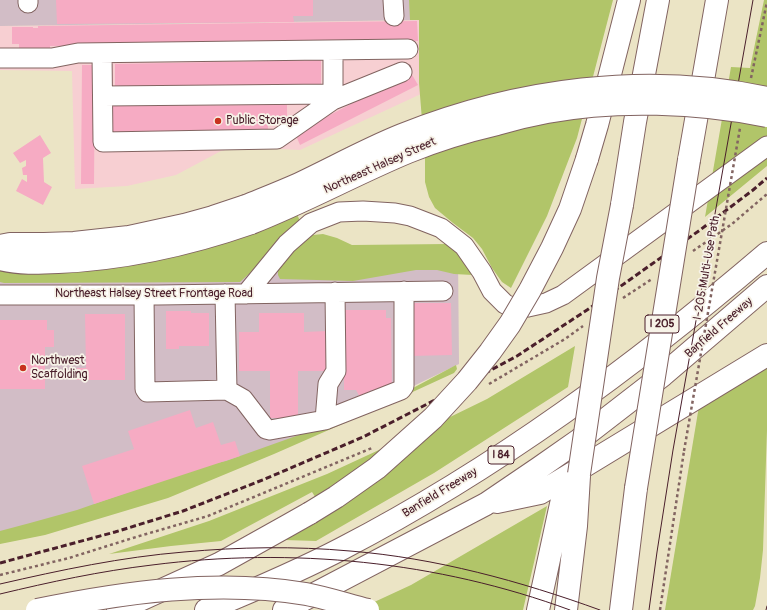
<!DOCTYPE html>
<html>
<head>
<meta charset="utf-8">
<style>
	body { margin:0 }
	canvas { display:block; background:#ebe4c5 }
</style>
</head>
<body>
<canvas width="767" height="610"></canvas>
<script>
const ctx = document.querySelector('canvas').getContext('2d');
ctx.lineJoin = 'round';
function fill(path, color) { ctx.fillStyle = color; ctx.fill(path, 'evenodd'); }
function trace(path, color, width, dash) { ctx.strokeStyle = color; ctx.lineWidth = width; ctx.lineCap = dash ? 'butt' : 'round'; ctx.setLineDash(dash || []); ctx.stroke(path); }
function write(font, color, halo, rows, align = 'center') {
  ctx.font = font + ' Pangolin,sans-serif'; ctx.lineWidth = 3.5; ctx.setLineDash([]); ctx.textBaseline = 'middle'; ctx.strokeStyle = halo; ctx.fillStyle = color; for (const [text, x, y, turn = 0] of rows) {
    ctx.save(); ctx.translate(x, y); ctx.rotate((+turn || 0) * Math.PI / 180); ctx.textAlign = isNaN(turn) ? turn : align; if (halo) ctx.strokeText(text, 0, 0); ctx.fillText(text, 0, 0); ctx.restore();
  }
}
fill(new Path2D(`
	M420,20L421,94L300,150L241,147L221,151L176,175L127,186L75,189L72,71L0,70V26Z`), '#f7cfd2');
fill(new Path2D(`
	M0,0H420V20L0,26Z
	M458,256L459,364L366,409L229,466L0,535V271L286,260Z`), '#d2bdc6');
fill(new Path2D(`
	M409,0H613L577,138L547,216L511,288L502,282L492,268L482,249L473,238L453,223L435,208L429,197L425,182V157L419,83V20H410Z
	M764,0H767V166L705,217L731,67L750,68Z
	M296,212L300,221L275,250L240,282L4,283L0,282V269Z
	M323,234L337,238L352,245L448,244L455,248L473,275L454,274L437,270H416L353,281L280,279L278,275V270L302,240L313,235Z
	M575,346L568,387L434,473L316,541L284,540L327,515L312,492L221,541L171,546L109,554L209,521L327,474L446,419L487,399Z
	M456,365L457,369L454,373L356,418L274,454L168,498L45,535L0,544V531L30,523L77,510L203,466L226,461L355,415L400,395Z
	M767,366V430L763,550L760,578L755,606L753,610H665L699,406Z
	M547,506L523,610H357L411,585Z`), '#b1c569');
fill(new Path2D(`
	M56,0H313V16H293L294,22L57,24Z
	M417,21L418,41L50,46V48H39V50H19V44H12V27H33V28H38V26Z
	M321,60V85L115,89V64Z
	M82,65H95L94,184H81Z
	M411,73L418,85L300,145L295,133Z
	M287,105V124H268V133L112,135V106Z
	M40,135L51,153L43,158L44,182L52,187L43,205L16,191L22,179L27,182V175H23L22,168L26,166V160L20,163L13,153Z
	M410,303H451L452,355L410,356Z
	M344,310H386V318H391L392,390H370L373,396L362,401L356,390H344Z
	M166,311H191V313H209V346H179V349H166Z
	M259,313H304V332L328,331L329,371H298V418H270V371H239V332H259Z
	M85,314H125V380H77V368H86Z
	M0,320H47V330H54V347H45V389H0Z
	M190,410L196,428L213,422L221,445L235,441L240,456L94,504L82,466L134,449L128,431Z`), '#f6abc3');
const minor = new Path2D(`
	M28,0V3
	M393,0L394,16
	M333,50V100L402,72
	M102,53L103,142L277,139L333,100
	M0,58H52L78,53L408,49
	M103,96L333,94
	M246,294L287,244L311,223L339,212L363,211L395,213L410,216L441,228L464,246L482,272L492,291L505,304L514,308L528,307L546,303L563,295L767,146
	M0,295H158L443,291
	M144,295L145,389L147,392L227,390L225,294
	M227,390L243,399L266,429L270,430L325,420L328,384L336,371L335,292
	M325,420L401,390L404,386V291`);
const major = new Path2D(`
	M0,246L10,244H44L74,243L129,237L184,225L213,217L246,206
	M0,259C18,264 39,263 58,262C124,259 188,245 251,223`);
const highway = new Path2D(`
	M587,159L597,125L629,0
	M689,160L717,0
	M622,205L635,122L658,0
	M497,502L540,493L767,355
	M118,610L219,564L287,526L310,513
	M206,610C252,591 299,571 343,548C497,468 636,365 767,253
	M284,610L486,504L539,468L579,440L663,375L767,286
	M538,610L561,504L579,474
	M566,610L576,526L579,476
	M621,610L636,488`);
trace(minor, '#826461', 21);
trace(major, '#826461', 24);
trace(highway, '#826461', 24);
trace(new Path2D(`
	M751,78L767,2
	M693,251L732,224L767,194
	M623,298L652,279
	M489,384L565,339L583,326
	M0,575L69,558L136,537L208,516L372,448
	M660,610L684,451`), '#826461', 2.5, [3, 3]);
trace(minor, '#fff', 19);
trace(major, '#fff', 22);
trace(highway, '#fff', 22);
trace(new Path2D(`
	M0,584C61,570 122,557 184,552C239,547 295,546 350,551C436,558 520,581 600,610
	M0,594C50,582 101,571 152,565C292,547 437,561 570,610
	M649,610L657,552L673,450L753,0
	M766,610L767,606`), '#4a1f2b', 1);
trace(new Path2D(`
	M0,563L115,532L183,511L265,479L363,437L437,399L517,356L587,310L700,230L753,190L767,178`), '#4a1f2b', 3, [6, 3]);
const majorBridge = new Path2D(`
	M246,206C263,199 281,192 299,184C333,168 367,149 402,135C517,89 646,72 767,98
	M251,223C305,202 355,174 408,152C437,140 467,131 497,124C514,119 531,115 547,112C616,99 698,102 767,116`);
const highwayBridge = new Path2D(`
	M579,474L608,278L622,205
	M636,488L689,160
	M310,513L336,497L377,468L433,418L467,381L490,352L510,324L530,290L552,248L570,209L587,159
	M37,610C124,592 218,579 306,594C327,598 348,605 368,610`);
trace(majorBridge, '#826461', 24, []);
trace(highwayBridge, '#826461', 24, []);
trace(new Path2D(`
	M684,451L740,128`), '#826461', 2.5, [3, 3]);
trace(majorBridge, '#fff', 22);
trace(highwayBridge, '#fff', 22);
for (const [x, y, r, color] of [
	[218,121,4,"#c8321e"],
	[23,368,4,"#c8321e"]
]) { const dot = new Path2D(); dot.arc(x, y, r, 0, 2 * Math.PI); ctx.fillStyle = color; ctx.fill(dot); trace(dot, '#f7f3e8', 1.5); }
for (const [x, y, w] of [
	[662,324,34],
	[501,455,26]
]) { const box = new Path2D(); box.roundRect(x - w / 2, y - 9, w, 18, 3); ctx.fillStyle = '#f7f3e8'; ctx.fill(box); trace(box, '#4a1f2b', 1); }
write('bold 11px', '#4a1f2b', null, [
	["I 205",662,324],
	["I 84",501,455]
]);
write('12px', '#4a1f2b', '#f7f3e8', [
	["Public Storage",226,121],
	["Northwest",31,361],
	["Scaffolding",31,375]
], 'left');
write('12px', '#4a1f2b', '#f7f3e8', [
	["Northeast Halsey Street",380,166,-24],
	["I-205 Multi-Use Path",707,268,-80],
	["Northeast Halsey Street Frontage Road",154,294],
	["Banfield Freeway",719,328,-41],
	["Banfield Freeway",440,493,-31]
]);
</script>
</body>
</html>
